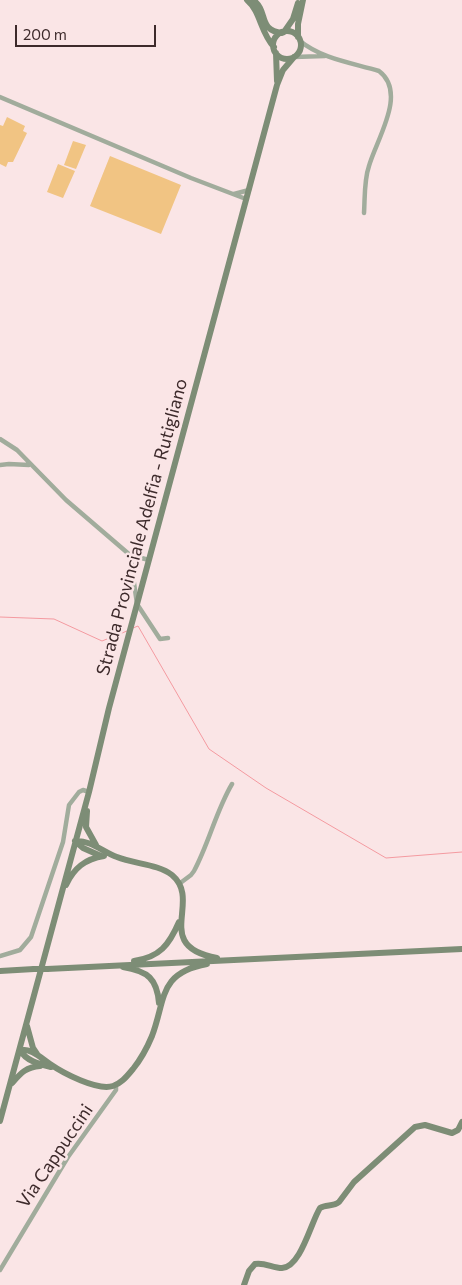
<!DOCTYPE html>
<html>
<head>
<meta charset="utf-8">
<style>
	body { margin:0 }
	#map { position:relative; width:462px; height:1285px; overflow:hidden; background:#fae5e6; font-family:Commissioner,sans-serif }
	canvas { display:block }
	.scale { position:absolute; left:15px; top:25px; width:141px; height:22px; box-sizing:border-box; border:2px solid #3d2a2b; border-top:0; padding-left:6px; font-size:15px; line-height:18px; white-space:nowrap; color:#3d2a2b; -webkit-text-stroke:4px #fae5e6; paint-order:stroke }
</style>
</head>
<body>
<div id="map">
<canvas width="462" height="1285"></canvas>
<div class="scale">200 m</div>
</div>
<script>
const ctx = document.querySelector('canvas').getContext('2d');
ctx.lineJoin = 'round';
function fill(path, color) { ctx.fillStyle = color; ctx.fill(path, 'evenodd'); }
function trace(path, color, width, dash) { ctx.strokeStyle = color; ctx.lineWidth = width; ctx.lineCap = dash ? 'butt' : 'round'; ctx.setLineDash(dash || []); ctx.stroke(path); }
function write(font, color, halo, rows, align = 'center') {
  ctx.font = font + ' Commissioner,sans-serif'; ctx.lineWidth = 5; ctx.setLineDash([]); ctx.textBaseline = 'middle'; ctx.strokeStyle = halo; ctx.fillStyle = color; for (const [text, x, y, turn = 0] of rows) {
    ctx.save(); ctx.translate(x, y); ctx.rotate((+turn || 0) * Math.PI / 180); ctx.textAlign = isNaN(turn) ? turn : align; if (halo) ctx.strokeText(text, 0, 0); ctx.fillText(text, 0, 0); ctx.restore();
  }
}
fill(new Path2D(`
	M7,117L25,126L23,131L27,133L13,162H8L6,167L0,164V125L3,126Z
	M73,141L86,145L76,169L64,165Z
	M110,156L181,185L161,234L90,206Z
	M58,164L75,171L63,198L47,192Z`), '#f1c483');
trace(new Path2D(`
	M0,617L54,619L102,641L127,631
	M133,628L138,626L209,749L266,788L386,858L462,852`), '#f49aa0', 1);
trace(new Path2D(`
	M300,41C322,59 353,63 379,71C408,93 376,140 369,166C364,180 365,197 364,213
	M294,57L325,56
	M0,97L191,178L246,199
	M234,194L249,190
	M0,439L17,450L66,500L130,555L149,560
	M0,465L9,464L29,465
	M130,555L137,604L160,639L168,638
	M179,884L191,875L194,871C209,843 216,811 232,784
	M0,956L20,950L31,937L63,842L69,805L79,792L83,790L89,792
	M0,1270L68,1157L116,1090V1084`), '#a1ac9c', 4.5);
trace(new Path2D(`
	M247,0C261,12 260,32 274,47
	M253,0C269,11 257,30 282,33
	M273 45a14 14 0 1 1 28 0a14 14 0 1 1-28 0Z
	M284,32L293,19L298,3
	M298,37V24L303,0
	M276,53L277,81
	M87,811L86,827L96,845
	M75,841C91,840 103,852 117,857C134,864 158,864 172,875C203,901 151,946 217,958
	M75,841L83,848L101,856
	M66,885C74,868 85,859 104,856
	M134,961C160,957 169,945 179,922
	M123,967C148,971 157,979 159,1003
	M47,969L462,949
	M0,971L34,969
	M27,1026L33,1048L37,1054
	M20,1050C31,1048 41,1058 50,1064C63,1073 97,1091 113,1086C122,1083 127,1076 133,1069C141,1059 147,1048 152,1036C166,999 158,973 207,964
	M20,1050C26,1061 39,1064 51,1067
	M12,1083C21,1073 26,1067 40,1066
	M0,1121L89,792L109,708L277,85L283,70L294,57
	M244,1285L249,1271L255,1264C264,1262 273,1268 282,1268C301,1267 311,1222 320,1208C326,1204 333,1207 339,1202L354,1182L415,1127L425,1125L452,1133L458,1130L462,1122`), '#7d8d76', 6);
trace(new Path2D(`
	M34,969H47`), '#7d8d76', 6);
write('18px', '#3d2a2b', '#fae5e6', [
	["Strada Provinciale Adelfia - Rutigliano",142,527,-75],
	["Via Cappuccini",55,1156,-56]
]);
</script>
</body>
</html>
